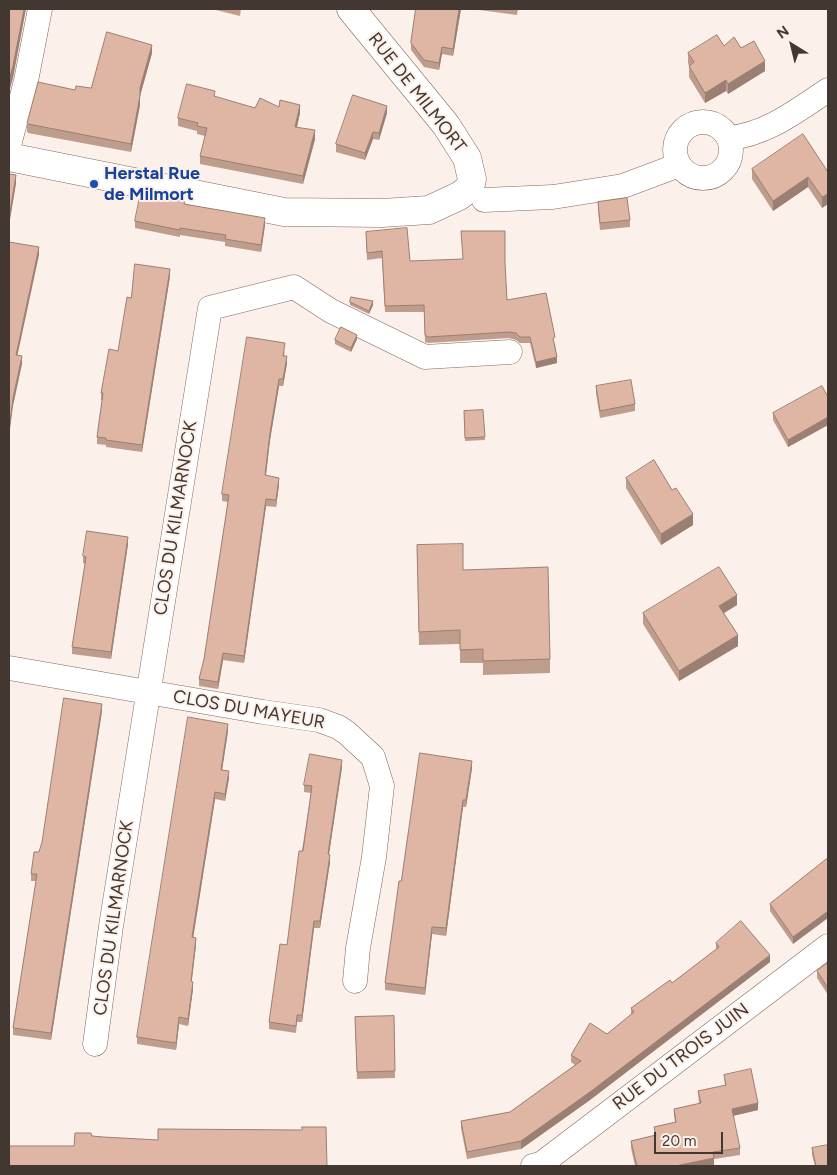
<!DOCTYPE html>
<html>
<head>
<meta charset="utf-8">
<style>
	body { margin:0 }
	#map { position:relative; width:837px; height:1175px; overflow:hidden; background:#fcf0ea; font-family:Figtree,sans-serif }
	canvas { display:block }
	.frame { position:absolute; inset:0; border:10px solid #433731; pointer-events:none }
	.north { position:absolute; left:767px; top:20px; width:50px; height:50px; -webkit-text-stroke:4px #fcf0ea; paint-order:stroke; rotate:324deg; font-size:14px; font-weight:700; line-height:20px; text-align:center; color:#433731 }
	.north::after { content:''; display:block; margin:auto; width:18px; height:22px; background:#433731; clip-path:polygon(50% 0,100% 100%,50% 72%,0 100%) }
	.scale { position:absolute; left:654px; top:1132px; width:69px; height:22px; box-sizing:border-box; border:2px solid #433731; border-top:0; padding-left:6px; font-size:15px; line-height:18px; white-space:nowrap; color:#433731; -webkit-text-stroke:4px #fcf0ea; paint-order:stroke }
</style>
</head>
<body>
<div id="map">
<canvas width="837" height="1175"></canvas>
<div class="frame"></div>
<div class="north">N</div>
<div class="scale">20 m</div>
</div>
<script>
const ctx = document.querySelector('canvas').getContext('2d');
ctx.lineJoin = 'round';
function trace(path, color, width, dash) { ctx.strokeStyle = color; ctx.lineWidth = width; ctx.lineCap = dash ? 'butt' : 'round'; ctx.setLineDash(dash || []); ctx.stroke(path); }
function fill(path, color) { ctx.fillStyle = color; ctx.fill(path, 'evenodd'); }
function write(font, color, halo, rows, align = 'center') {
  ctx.font = font + ' Figtree,sans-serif'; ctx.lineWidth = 4; ctx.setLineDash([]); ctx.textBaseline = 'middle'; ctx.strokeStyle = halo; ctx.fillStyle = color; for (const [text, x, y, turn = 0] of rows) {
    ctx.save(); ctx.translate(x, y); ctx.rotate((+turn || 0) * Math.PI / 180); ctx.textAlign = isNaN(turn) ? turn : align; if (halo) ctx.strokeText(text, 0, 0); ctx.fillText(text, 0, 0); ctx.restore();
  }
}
const street = new Path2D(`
	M675 150a28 28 0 1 1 56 0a28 28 0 1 1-56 0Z
	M729,138C766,135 798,110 828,90
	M9,145L26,81L40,9
	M484,200L553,197L623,186L679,165
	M9,668L263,712L319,720L338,727L347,733L373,757L382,786L374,857L358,948L355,981
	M95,1044L111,926L210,308L294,287L331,311L425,357L510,352
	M533,1166L541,1164L828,946`);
const secondary = new Path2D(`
	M9,157L284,212L382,213L429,210L459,196L470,188L472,179L467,158L446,125L351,9`);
trace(street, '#83685c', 25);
trace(secondary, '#83685c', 29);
trace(street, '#fff', 24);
trace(secondary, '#fff', 28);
fill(new Path2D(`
	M212,9H241L240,16Z
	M416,9H461L453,56L442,54L439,70L424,67L411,50V43Z
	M472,9H518L517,15Z
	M724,46L741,48L765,71L728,94L726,91L705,103L689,77V66L688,63V53Z
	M152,53L140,96V105L131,152L28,133L27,131V123L75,90L91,88Z
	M215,97L255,108L279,107L300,113L297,127L315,139L303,184L200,164V156L205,136L197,134V131L178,126V118Z
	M387,113L379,140L373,139L365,160L336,152V144Z
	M752,169L828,172V204L822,208L808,187L773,211L752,179Z
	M9,174L16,183L10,219H9Z
	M598,202L630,220V227L600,230L598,209Z
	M185,204L265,225L261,252L225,246V242L180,235V237L135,228V221Z
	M366,232L410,261L505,264L507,300L555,344L557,363L536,368L530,343H520L516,340L509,338L428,343L425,342L424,312H385L382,258L367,260Z
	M170,276L142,452L106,447V445L97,444V437L102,400H101V393L118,351L131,298Z
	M350,302L373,305L369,314L350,305Z
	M357,339L351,352L335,344V340Z
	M285,350L284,356L287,363L283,386H279L270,440L266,476L279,485L276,507L266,506L244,663L223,660L218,689L199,686V679L204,659L228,502L222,501V494Z
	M596,386L635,404V411L600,418L596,393Z
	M828,397V425L788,447L773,420V413Z
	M483,410L485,440L465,441L464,411Z
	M626,478L672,490L693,525L661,545L626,488Z
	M128,544L111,659L72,654V647L85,564L83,563V556Z
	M417,545L463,570L550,659V673L483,675V663H460V644L419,645Z
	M737,605L724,613L738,646L679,681L643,624V613Z
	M102,711L51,1040L13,1035V1028L36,881H31V874L39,852Z
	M228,731L222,770L229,778L225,801L215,799L193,938L196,945L191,982L193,989L188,1026L179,1024L176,1050L137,1044V1037Z
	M342,767L329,854L330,862L320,928H314L302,1022H297L296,1033L269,1029V1022L287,945L311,793L304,792V785Z
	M472,768L466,807H463L446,936L432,934L425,995L385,990V983L401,881Z
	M828,858L793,944L770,911V904Z
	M716,943L770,962L590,1100L521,1149L467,1159L461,1128V1121L510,1112L575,1065L571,1062V1055L607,1034L631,1015V1008L672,983L716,950Z
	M828,963V995L817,978V971Z
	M394,1016L395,1078L357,1079L355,1017Z
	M724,1075L758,1110L733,1116L740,1148V1155L714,1159V1165L708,1166H635L631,1148V1141L655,1136L654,1127L675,1122L674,1116V1109L699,1104L698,1091L725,1086Z
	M812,1148L828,1166H815L812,1155Z`), '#bf9d8c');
fill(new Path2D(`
	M24,9H26L13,78L9,92V80Z
	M459,9H461L453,56V49Z
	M152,45V53L140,96V88Z
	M442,47V54L439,70V63Z
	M765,61V71L728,94V84Z
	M726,80V91L705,103V93Z
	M140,96V105L131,152V144Z
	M300,105V113L295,135V127Z
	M387,106V113L379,140V133Z
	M315,130V139L303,184V176Z
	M373,132V139L365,160V153Z
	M16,175V183L10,219V212Z
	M808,177V187L773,211V201Z
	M828,194V204L822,208V197Z
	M265,218V225L261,252V245Z
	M39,247V255L16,362V355Z
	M170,269V276L142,452V445Z
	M373,301V305L369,314V311Z
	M357,335V339L351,352V348Z
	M22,356V364L13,406L9,437V429L13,398Z
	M287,356V363L283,386V379Z
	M557,357V363L536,368V362Z
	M279,379V386L270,440L265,482V475L270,433Z
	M828,417V425L788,447V440Z
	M10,441V449L9,457V449Z
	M279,478V485L276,507V500Z
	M266,499V506L244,663V656Z
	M693,514V525L661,545V534Z
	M128,537V544L111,659V652Z
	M737,595V605L719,616V606Z
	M738,635V646L679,681V671Z
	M223,653V660L218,689V682Z
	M102,704V711L51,1040V1033Z
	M228,724V731L221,777V770Z
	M342,760V767L328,861V854Z
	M472,761V768L466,807V800Z
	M229,771V778L225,801V794Z
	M215,792V799L192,945V937Z
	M463,800V807L446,936V928Z
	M330,855V862L320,928V921Z
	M828,911V918L793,944V937Z
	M314,921V928L302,1022V1015Z
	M432,927V934L425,995V988Z
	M196,938V945L191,988V981Z
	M770,955V962L590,1100L521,1149V1141Z
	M193,982V989L188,1026V1019Z
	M179,1017V1024L176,1050V1043Z
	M758,1103V1110L732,1116V1109Z
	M714,1158V1165L708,1166H675Z`), '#9b7f72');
const building = new Path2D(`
	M9,9H24L13,66L9,80Z
	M416,9H459L453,49L442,47L439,63L424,60L411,43Z
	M107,32L152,45L140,88V96L131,144L28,124L27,123L38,82L75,90L76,86L91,88Z
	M717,35L724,46L734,37L741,48L754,41L765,61L728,84L726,80L705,93L689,66L694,62L688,53Z
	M187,84L215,91L214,96L255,108L260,98L279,107L280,100L300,105L295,127L315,130L303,176L200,156L207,128L197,126L198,123L178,118Z
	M353,95L387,106L379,133L373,132L365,153L336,144Z
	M803,134L828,172V194L822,197L808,177L773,201L752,169Z
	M9,174L16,175L10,212L9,211Z
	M141,192L185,202L184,204L265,218L261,245L225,239L226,235L180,228V230L135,221Z
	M627,198L630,220L600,223L598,202Z
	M407,228L410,261L463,259L461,231H505V263L507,300L546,293L555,337L553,338L557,357L536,362L530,337H520L516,333L509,332L428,337L425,335L424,305L385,306L382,251L367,253L366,232Z
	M9,242L39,247L16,355L22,356L13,398L9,429Z
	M135,264L170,269L142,445L106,440V438L97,437L103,393H101L109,349L118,351L127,297L131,298Z
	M351,297L373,301L369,311L350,302Z
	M341,327L357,335L351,348L335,340Z
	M247,337L285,343L283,356H287L283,379H279L270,433L265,475L279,478L276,500L266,499L244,656L223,653L218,682L199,679L204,659L229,495L222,494Z
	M631,380L635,404L600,411L596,386Z
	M822,386L828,397V417L788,440L773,413Z
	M483,410L485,437L465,438L464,411Z
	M654,460L672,490L676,488L693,514L661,534L626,478Z
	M87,531L128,537L111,652L72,647L86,557L83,556Z
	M463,544V570L548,567L550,659L483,661V649L460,650V630L419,632L417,545Z
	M719,567L737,595L719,606L738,635L679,671L643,613Z
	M64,698L102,704L51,1033L13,1028L37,874H31L34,852H39L42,842Z
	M188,717L228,724L221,770L229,771L225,794L215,792L192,937L196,938L191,981L193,982L188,1019L179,1017L176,1043L137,1037Z
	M420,753L472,761L466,800H463L446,928L432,927L425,988L385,983L399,881H401Z
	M310,754L342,760L328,854L330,855L320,921H314L302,1015H297L296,1026L269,1022L280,944L287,945L299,851H303L312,786L304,785Z
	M828,858V911L793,937L770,904Z
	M741,921L770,955L590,1092L521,1141L467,1152L461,1121L510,1112L546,1086L581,1061L571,1055L590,1023L607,1034L634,1012L631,1008L670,980L672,983L719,947L716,943Z
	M828,963V988L817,971Z
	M394,1016L395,1071L357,1072L355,1017Z
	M751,1069L758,1103L732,1109L740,1148L713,1152L714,1158L675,1166H637L631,1141L656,1135L654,1127L676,1122L674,1109L701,1103L698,1091L726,1085L724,1075Z
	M302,1127H326L327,1166H9V1146H74L75,1133H91L92,1136L103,1137L158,1140V1129L302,1130Z
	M828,1145V1166H816L812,1148Z`);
fill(building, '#deb6a3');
trace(building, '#9b7f72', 1);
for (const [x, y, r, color] of [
	[94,184,5,"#1a4fb4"]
]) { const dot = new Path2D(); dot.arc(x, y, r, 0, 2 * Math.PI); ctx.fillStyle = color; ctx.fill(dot); trace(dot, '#fcf0ea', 2); }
write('18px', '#433731', '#fcf0ea', [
	["RUE DE MILMORT",417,93,52],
	["CLOS DU KILMARNOCK",176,518,-81],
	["CLOS DU MAYEUR",249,710,10],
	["CLOS DU KILMARNOCK",114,918,-82],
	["RUE DU TROIS JUIN",681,1057,-37]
]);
write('bold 18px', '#164399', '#fcf0ea', [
	["Herstal Rue",104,174],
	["de Milmort",104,195]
], 'left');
</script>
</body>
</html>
